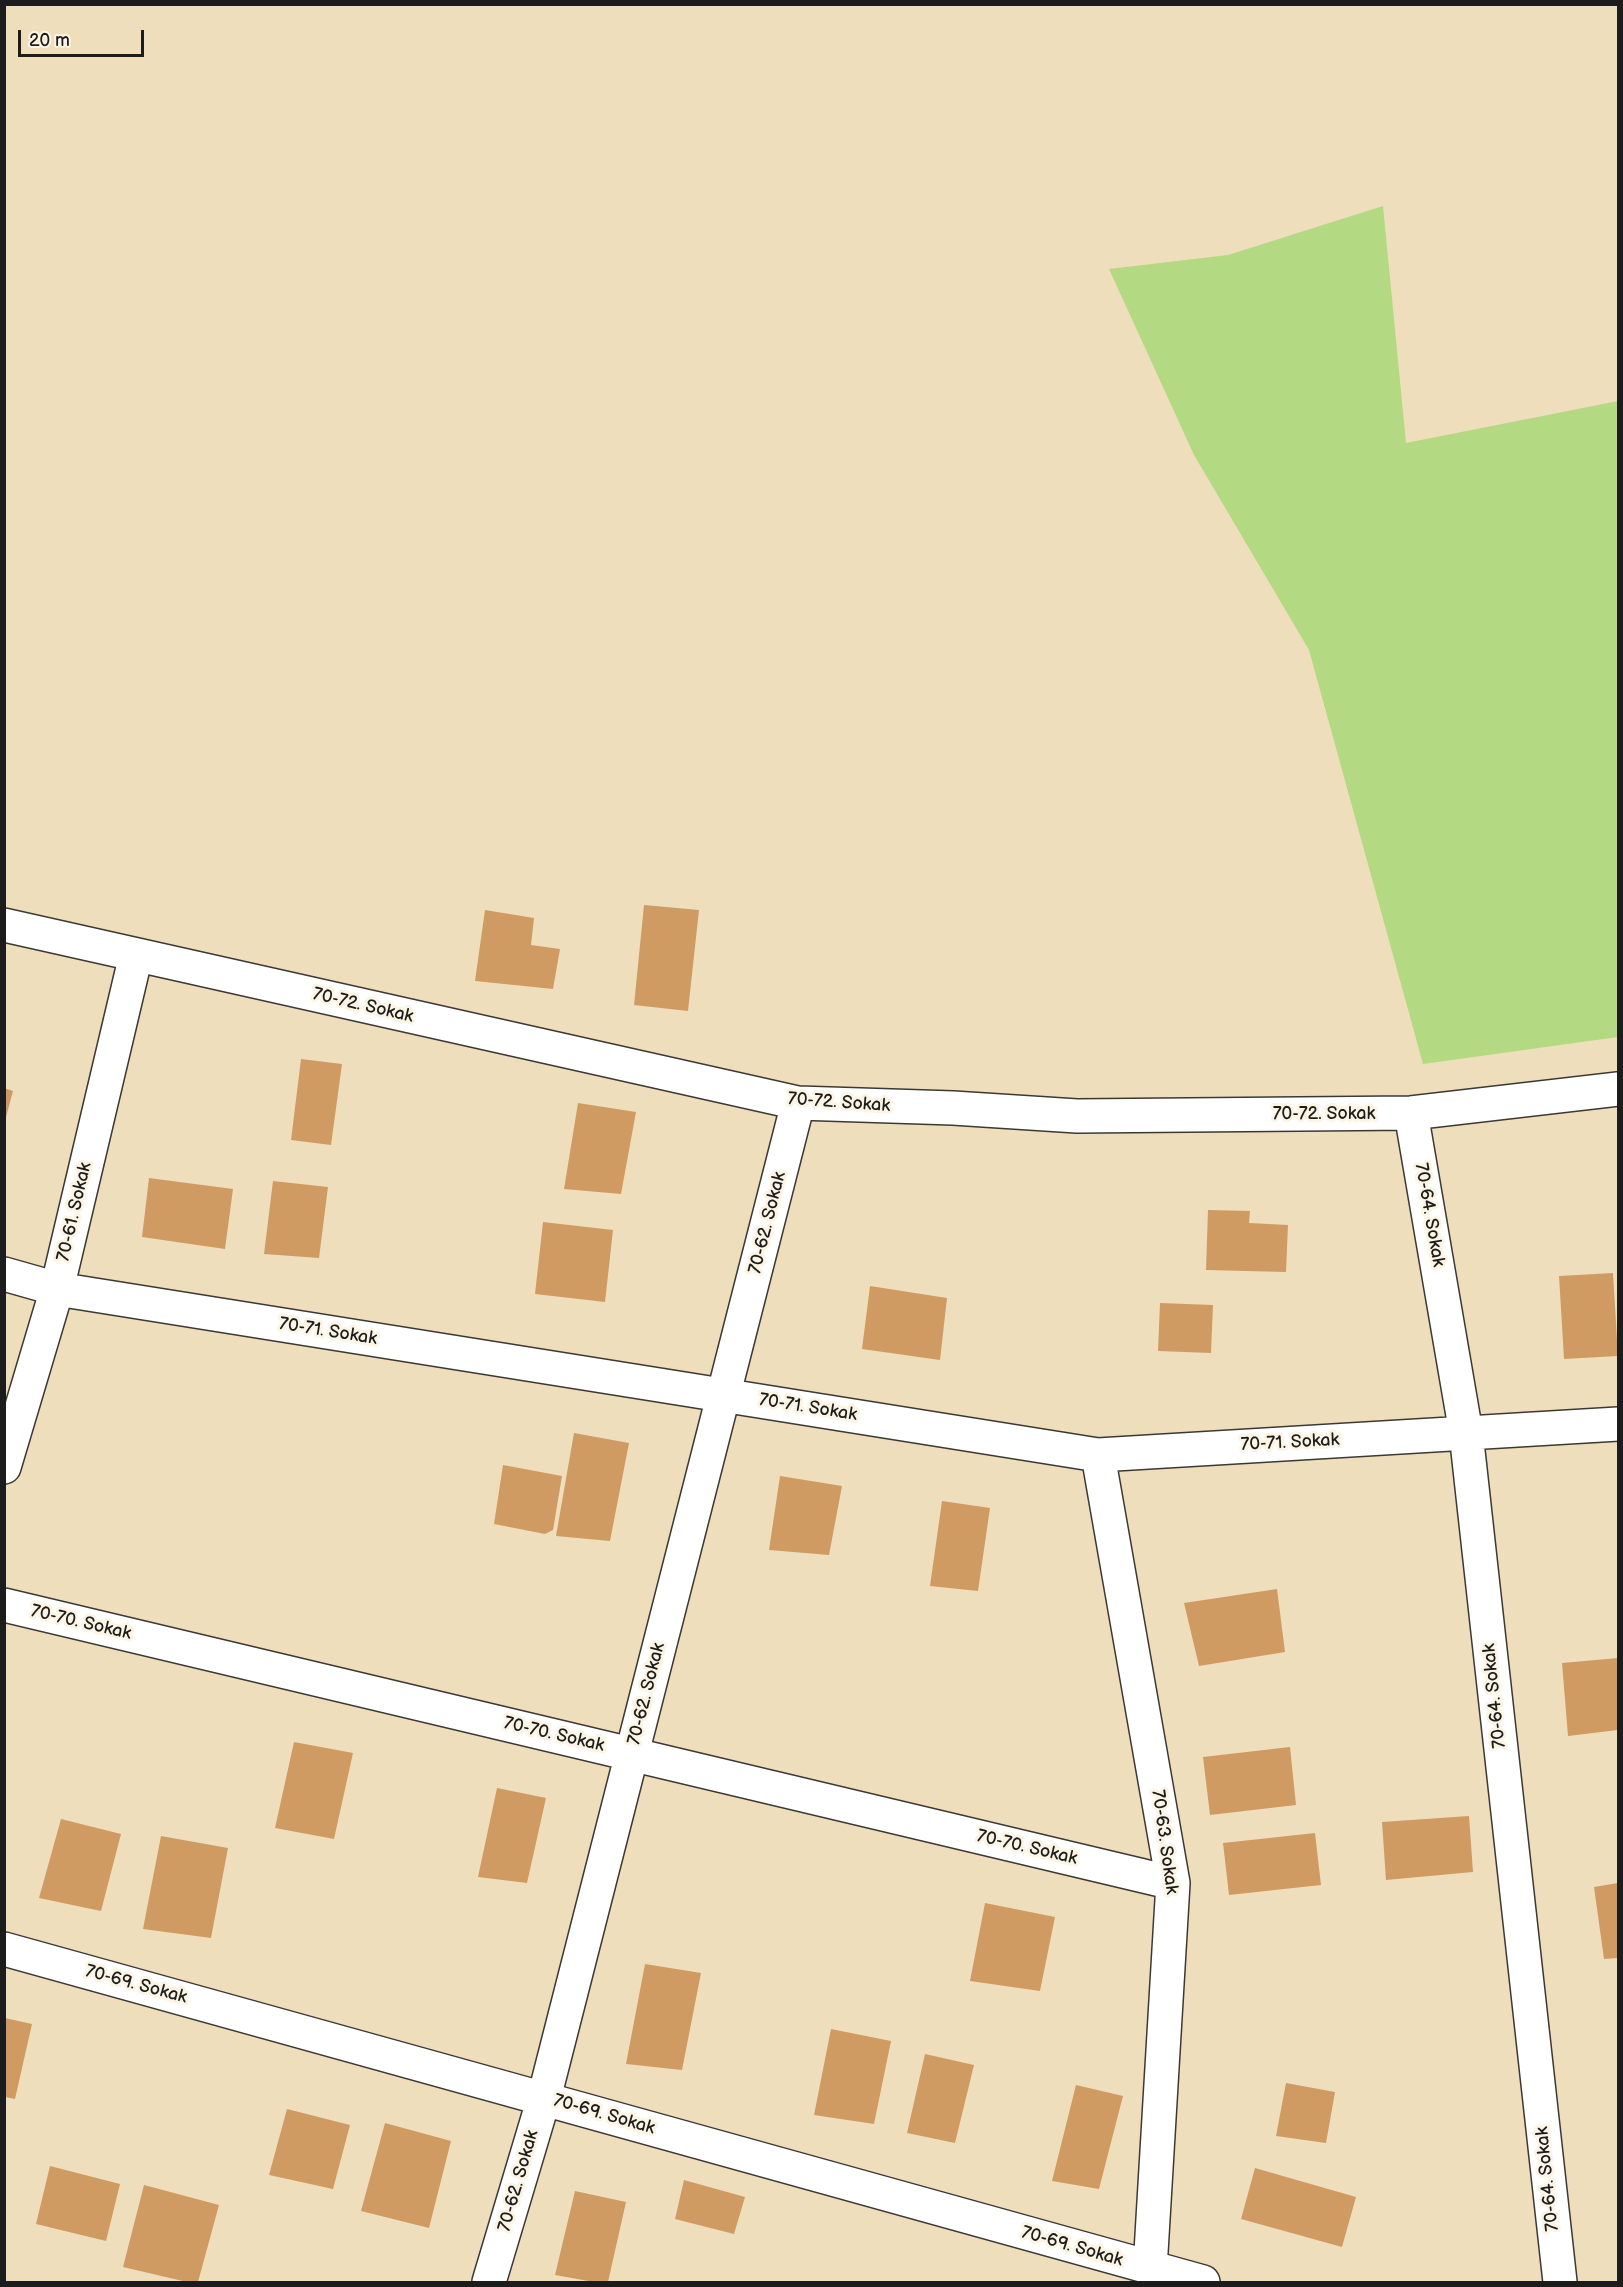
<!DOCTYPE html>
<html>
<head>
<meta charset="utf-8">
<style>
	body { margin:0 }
	#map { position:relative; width:1623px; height:2287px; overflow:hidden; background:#efdebc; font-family:"Balsamiq Sans",sans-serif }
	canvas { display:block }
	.frame { position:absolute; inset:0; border:6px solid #1c1c1c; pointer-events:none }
	.scale { position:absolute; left:18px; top:30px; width:126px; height:27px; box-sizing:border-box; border:3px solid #1c1c1c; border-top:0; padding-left:8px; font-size:18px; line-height:21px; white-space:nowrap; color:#1c1c1c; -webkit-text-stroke:4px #fcf5e5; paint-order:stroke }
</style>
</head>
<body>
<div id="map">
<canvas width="1623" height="2287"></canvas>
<div class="frame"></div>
<div class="scale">20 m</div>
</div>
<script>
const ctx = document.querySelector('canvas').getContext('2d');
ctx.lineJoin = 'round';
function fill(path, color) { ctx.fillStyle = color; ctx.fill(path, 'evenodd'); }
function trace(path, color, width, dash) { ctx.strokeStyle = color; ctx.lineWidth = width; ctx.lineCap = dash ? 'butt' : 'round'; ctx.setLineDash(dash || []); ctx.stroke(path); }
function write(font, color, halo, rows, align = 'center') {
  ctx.font = font + ' "Balsamiq Sans",sans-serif'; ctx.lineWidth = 6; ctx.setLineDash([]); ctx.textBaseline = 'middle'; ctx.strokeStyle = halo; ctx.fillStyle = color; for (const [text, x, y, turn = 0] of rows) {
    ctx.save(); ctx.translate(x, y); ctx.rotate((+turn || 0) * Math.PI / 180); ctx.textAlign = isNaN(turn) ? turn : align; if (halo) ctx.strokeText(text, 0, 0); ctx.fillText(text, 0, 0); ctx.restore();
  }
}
fill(new Path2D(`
	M1383,206L1406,443L1618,401V1037L1423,1064L1309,650L1194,455L1109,269L1228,255Z`), '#b3d983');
fill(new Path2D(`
	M644,905L699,910L688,1011L634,1005Z
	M485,910L534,918L531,945L560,949L553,989L475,981Z
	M301,1059L342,1064L331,1145L291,1140Z
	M4,1088L13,1091L5,1121H4Z
	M578,1103L636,1112L621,1194L564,1189Z
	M149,1178L233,1189L225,1249L142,1237Z
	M273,1181L328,1187L319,1258L264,1254Z
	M1208,1210L1250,1211L1249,1223L1288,1225L1286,1272L1206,1270Z
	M543,1222L613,1230L605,1302L535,1294Z
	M1613,1273L1618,1356L1564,1359L1559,1276Z
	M870,1286L947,1298L940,1360L862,1349Z
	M1160,1303L1213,1305L1211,1353L1158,1351Z
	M574,1433L629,1443L610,1541L556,1536Z
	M503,1465L562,1476L553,1530L545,1534L494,1524Z
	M780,1476L842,1486L829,1555L769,1550Z
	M942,1501L990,1508L978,1591L930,1586Z
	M1277,1589L1285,1652L1199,1666L1184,1603Z
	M1618,1658V1730L1568,1736L1562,1663Z
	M294,1742L353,1753L334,1839L275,1828Z
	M1290,1747L1296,1805L1210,1815L1203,1757Z
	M497,1788L546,1798L527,1883L478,1877Z
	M1469,1816L1473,1872L1386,1880L1382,1822Z
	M61,1819L121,1834L101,1911L39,1898Z
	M1315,1833L1321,1885L1229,1895L1223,1843Z
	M161,1836L228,1848L211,1938L143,1929Z
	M1618,1883V1958L1604,1959L1594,1887Z
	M985,1903L1055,1917L1040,1991L970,1981Z
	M645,1964L701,1973L682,2070L626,2064Z
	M5,2018L32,2024L15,2099L5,2097Z
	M831,2029L891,2041L874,2124L814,2115Z
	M925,2054L974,2065L955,2143L907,2133Z
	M1286,2083L1335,2092L1326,2143L1276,2136Z
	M1076,2085L1123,2096L1099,2189L1052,2181Z
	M287,2109L350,2125L333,2189L269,2175Z
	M385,2123L451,2141L429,2228L361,2211Z
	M50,2166L120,2184L106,2241L36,2224Z
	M1255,2168L1356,2197L1342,2247L1241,2219Z
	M684,2180L745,2197L734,2234L675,2219Z
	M144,2185L219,2205L198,2282H187L123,2267Z
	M575,2191L626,2202L608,2282H594L555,2275Z`), '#d09b63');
const minor = new Path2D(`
	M4,925L798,1103L953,1108L1077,1116L1411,1113L1618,1089
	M1411,1113L1466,1433L1560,2282
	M4,1274L57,1289L1098,1455L1618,1424
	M1098,1455L1173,1883L1150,2269
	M4,1467L57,1289L136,955
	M4,1605L1173,1883
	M4,1949L1203,2282
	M489,2282L544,2098L798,1103`);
trace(minor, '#3c3934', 36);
trace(minor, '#fff', 33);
write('18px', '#1c1c1c', '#fcf5e5', [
	["70-72. Sokak",363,1006,13],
	["70-72. Sokak",839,1103,4],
	["70-72. Sokak",1324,1114],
	["70-61. Sokak",75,1212,-77],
	["70-64. Sokak",1429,1215,80],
	["70-62. Sokak",768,1223,-76],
	["70-71. Sokak",328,1332,9],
	["70-71. Sokak",808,1408,9],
	["70-71. Sokak",1290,1443,-3],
	["70-70. Sokak",81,1623,13],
	["70-62. Sokak",647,1694,-76],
	["70-64. Sokak",1495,1696,-96],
	["70-70. Sokak",554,1735,13],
	["70-63. Sokak",1164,1842,82],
	["70-70. Sokak",1027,1848,13],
	["70-69. Sokak",136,1985,15],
	["70-69. Sokak",604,2115,16],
	["70-64. Sokak",1548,2179,-96],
	["70-62. Sokak",519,2181,-74],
	["70-69. Sokak",1072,2247,16]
]);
</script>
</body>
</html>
